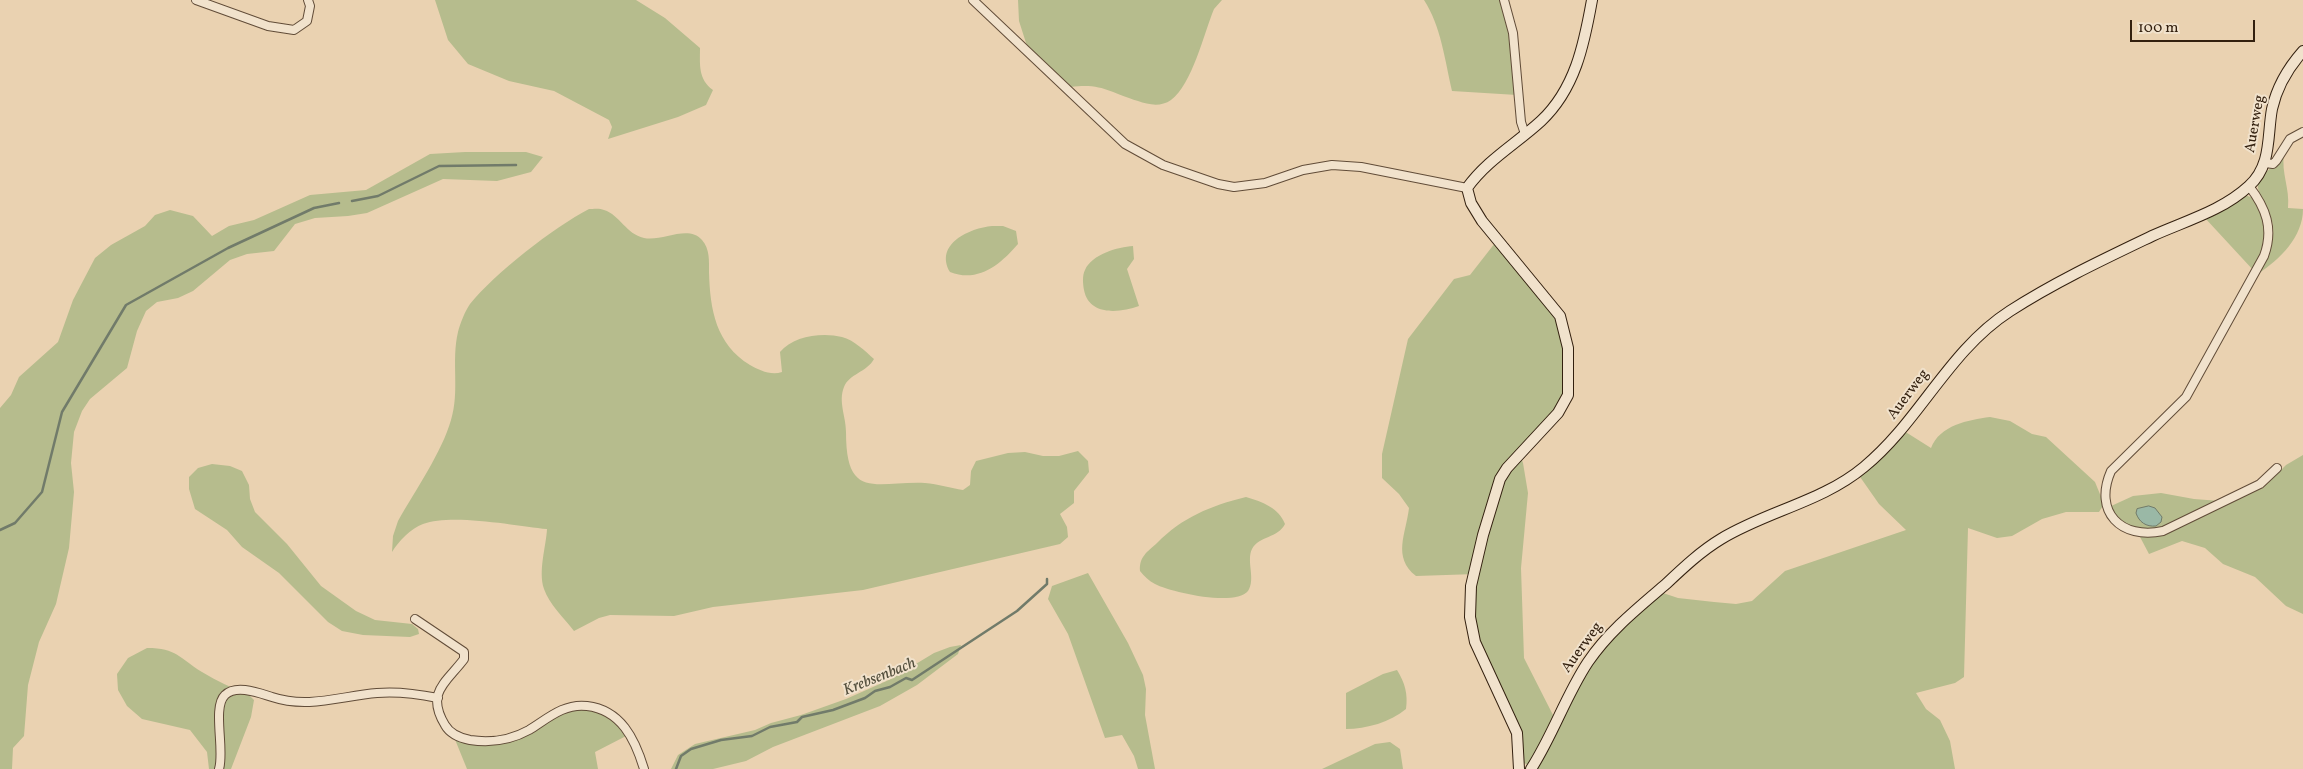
<!DOCTYPE html>
<html>
<head>
<meta charset="utf-8">
<style>
	body { margin:0 }
	#map { position:relative; width:2303px; height:769px; overflow:hidden; background:#ead2b1; font-family:Vollkorn,serif }
	canvas { display:block }
	.scale { position:absolute; left:2130px; top:20px; width:125px; height:22px; box-sizing:border-box; border:2px solid #33200f; border-top:0; padding-left:6px; font-size:15px; line-height:18px; white-space:nowrap; color:#33200f; -webkit-text-stroke:4px #f1e2cc; paint-order:stroke }
</style>
</head>
<body>
<div id="map">
<canvas width="2303" height="769"></canvas>
<div class="scale">100 m</div>
</div>
<script>
const ctx = document.querySelector('canvas').getContext('2d');
ctx.lineJoin = 'round';
function fill(path, color) { ctx.fillStyle = color; ctx.fill(path, 'evenodd'); }
function trace(path, color, width, dash) { ctx.strokeStyle = color; ctx.lineWidth = width; ctx.lineCap = dash ? 'butt' : 'round'; ctx.setLineDash(dash || []); ctx.stroke(path); }
function write(font, color, halo, rows, align = 'center') {
  ctx.font = font + ' Vollkorn,serif'; ctx.lineWidth = 4; ctx.setLineDash([]); ctx.textBaseline = 'middle'; ctx.strokeStyle = halo; ctx.fillStyle = color; for (const [text, x, y, turn = 0] of rows) {
    ctx.save(); ctx.translate(x, y); ctx.rotate((+turn || 0) * Math.PI / 180); ctx.textAlign = isNaN(turn) ? turn : align; if (halo) ctx.strokeText(text, 0, 0); ctx.fillText(text, 0, 0); ctx.restore();
  }
}
fill(new Path2D(`
	M435,0H636L665,18L700,48C700,65 698,79 713,90L706,105L678,117L608,139L612,127L609,120L554,91L509,81L468,64L448,40Z
	M1018,0H1222L1214,9C1204,33 1192,85 1171,100C1161,107 1149,105 1138,101C1110,93 1103,83 1071,87L1027,46L1019,21Z
	M1424,0H1501L1508,20L1517,95L1452,91C1445,61 1441,26 1424,0Z
	M465,152H526L543,157L531,172L497,181L443,179L367,213L348,216L315,218L295,224L274,251L247,254L230,260L193,291L178,298L157,302L146,311L137,331L127,368L90,399L82,411L74,432L71,463L74,492L69,548L56,604L39,642L28,685L24,736L13,748L12,769H0V408L11,395L19,377L58,342L73,300L95,258L111,245L145,226L155,215L170,210L193,216L212,236L229,226L254,220L310,195L366,190L430,154Z
	M2284,154C2281,173 2290,188 2288,208L2303,209C2303,237 2280,259 2258,274C2266,259 2275,244 2273,226C2272,213 2255,193 2258,182C2262,172 2277,166 2284,154Z
	M2245,195L2256,199C2269,235 2269,235 2254,271L2205,218Z
	M589,209C593,209 600,208 604,210C620,215 626,234 644,238C662,242 688,224 702,240C710,249 709,261 709,272C710,310 716,344 750,365C759,370 771,376 782,372L780,352C793,336 822,332 842,337C854,340 865,351 874,359C867,372 849,374 844,387C838,402 846,416 846,432C846,501 875,481 925,483C938,484 951,488 963,490L970,485L971,471L976,461L1008,453L1025,452L1043,456H1059L1078,451L1088,461L1089,472L1074,491V503L1060,514L1067,527L1068,537L1060,544L863,590L713,607L674,616L610,615L599,618L574,631C564,618 549,604 544,589C538,571 546,547 547,529C516,526 452,513 423,524C411,528 398,542 392,552L393,536L398,521C415,491 442,452 451,420C460,391 451,361 458,332C460,324 465,311 470,304C494,274 554,227 589,209Z
	M992,226H1003L1016,231L1018,244C1000,265 978,283 950,272C934,244 970,228 992,226Z
	M1495,243L1558,320C1565,338 1571,387 1560,404C1549,420 1531,435 1518,449L1523,463L1528,493L1521,568L1524,658L1554,717L1535,756L1528,765L1522,762L1473,624L1476,574L1416,576C1392,557 1406,534 1409,508L1399,494L1382,478V454L1408,339L1454,279L1470,275Z
	M1133,246L1134,259L1127,269L1139,306C1119,313 1089,316 1084,290C1083,284 1082,276 1085,270C1092,254 1118,247 1133,246Z
	M1990,417L2010,421L2032,434L2046,437L2095,482L2104,504L2099,512H2066L2042,519L2012,536L1997,538L1968,528L1964,677L1955,683L1916,693L1926,709L1940,720L1950,741L1955,769H1536L1580,679L1610,638L1660,592L1678,598L1714,602L1736,604L1752,601L1785,571L1906,530L1879,504L1858,474L1904,431L1931,448C1940,425 1968,420 1990,417Z
	M2303,455V614L2286,606L2255,577L2223,564L2205,548L2182,541L2149,554L2139,535L2160,534L2171,531L2268,483L2286,465Z
	M212,464L230,466L242,471L249,485L250,499L255,512L287,544L321,586L356,611L375,620L412,624L418,629L419,634L410,637L363,635L342,631L328,622L279,573L242,547L227,530L195,509L189,489V477L198,468Z
	M2161,493L2194,499L2220,501C2182,519 2140,552 2109,507L2133,496Z
	M1246,497C1263,502 1279,508 1285,524C1278,538 1259,536 1252,549C1246,561 1256,579 1248,591C1235,607 1170,592 1155,584C1149,581 1144,576 1140,571C1139,557 1147,552 1157,543C1183,517 1210,506 1246,497Z
	M1088,573L1128,643L1143,675L1146,689L1145,715L1155,769H1138L1134,756L1122,735L1105,738L1068,634L1048,599L1052,586Z
	M961,645L958,654L917,685L880,706L773,747L746,761L713,769H671L678,755L695,744L755,730L771,723L801,715L846,699L891,679L934,653L950,647Z
	M147,648C177,648 179,658 202,672C217,681 232,688 248,694L254,700L251,717L231,769H209L207,752L190,730L142,719L127,706L118,690L117,674L128,658Z
	M1397,670C1405,683 1408,694 1406,709C1391,722 1366,729 1346,729V693L1383,674Z
	M588,708L607,715L628,735L595,752L598,769H467L454,737L499,742L567,710Z
	M1390,742L1400,749L1403,769H1322L1375,744Z`), '#b6bc8d');
const water = new Path2D(`
	M2149,506L2155,508L2162,517L2161,522L2156,526C2146,527 2139,522 2136,513L2137,509Z`);
fill(water, '#9ab8a6');
trace(water, '#717b6a', 1);
trace(new Path2D(`
	M352,201L378,196L439,166L516,165
	M0,530L15,523L42,492L62,412L126,305L228,248L314,208L339,203
	M676,769L681,756L691,749L721,740L752,736L770,727L797,722L802,717L833,710L865,698L875,691L890,687L906,678L912,680L1017,611L1047,584V579`), '#717b6a', 2.5);
const street = new Path2D(`
	M196,0L268,26L294,30L307,21L310,6L308,0
	M973,0L1125,144L1163,165L1218,184L1234,187L1265,183L1303,170L1332,165L1361,167L1467,188
	M1504,0L1513,33L1521,122L1525,134
	M2265,163L2273,164L2276,161L2290,139L2303,132
	M2249,186C2266,208 2274,229 2264,256L2186,397L2111,471C2093,512 2121,540 2163,531L2260,484L2277,468
	M415,619L464,652V659C447,682 425,692 445,725C450,734 460,738 470,740C490,743 511,740 529,730C547,719 564,703 587,706C621,710 635,739 644,769
	M219,769C225,750 212,707 225,695C236,684 259,693 272,697C308,709 341,696 377,693C398,691 418,694 438,698`);
const secondary = new Path2D(`
	M1519,769L1517,733L1475,642L1470,617L1471,586L1483,535L1500,479L1507,468L1558,413L1568,395V348L1560,316L1482,221L1471,203L1467,188C1487,160 1516,144 1541,121C1575,89 1584,45 1592,0
	M1531,769C1553,735 1566,695 1588,662C1609,631 1638,608 1666,584C1683,568 1701,551 1721,539C1767,511 1822,502 1864,467C1920,421 1948,351 2010,311C2055,282 2104,259 2152,236C2185,221 2222,211 2249,186C2272,165 2267,136 2272,109C2277,86 2288,68 2303,51`);
trace(street, '#614c38', 10);
trace(secondary, '#33200f', 12);
trace(street, '#f1e2cc', 8);
trace(secondary, '#f1e2cc', 10);
write('15px', '#33200f', '#f1e2cc', [
	["Auerweg",2256,124,-80],
	["Auerweg",1909,395,-53],
	["Auerweg",1583,648,-54]
]);
write('italic 16px', '#524e3c', '#f1e2cc', [
	["Krebsenbach",880,678,-22]
]);
</script>
</body>
</html>
